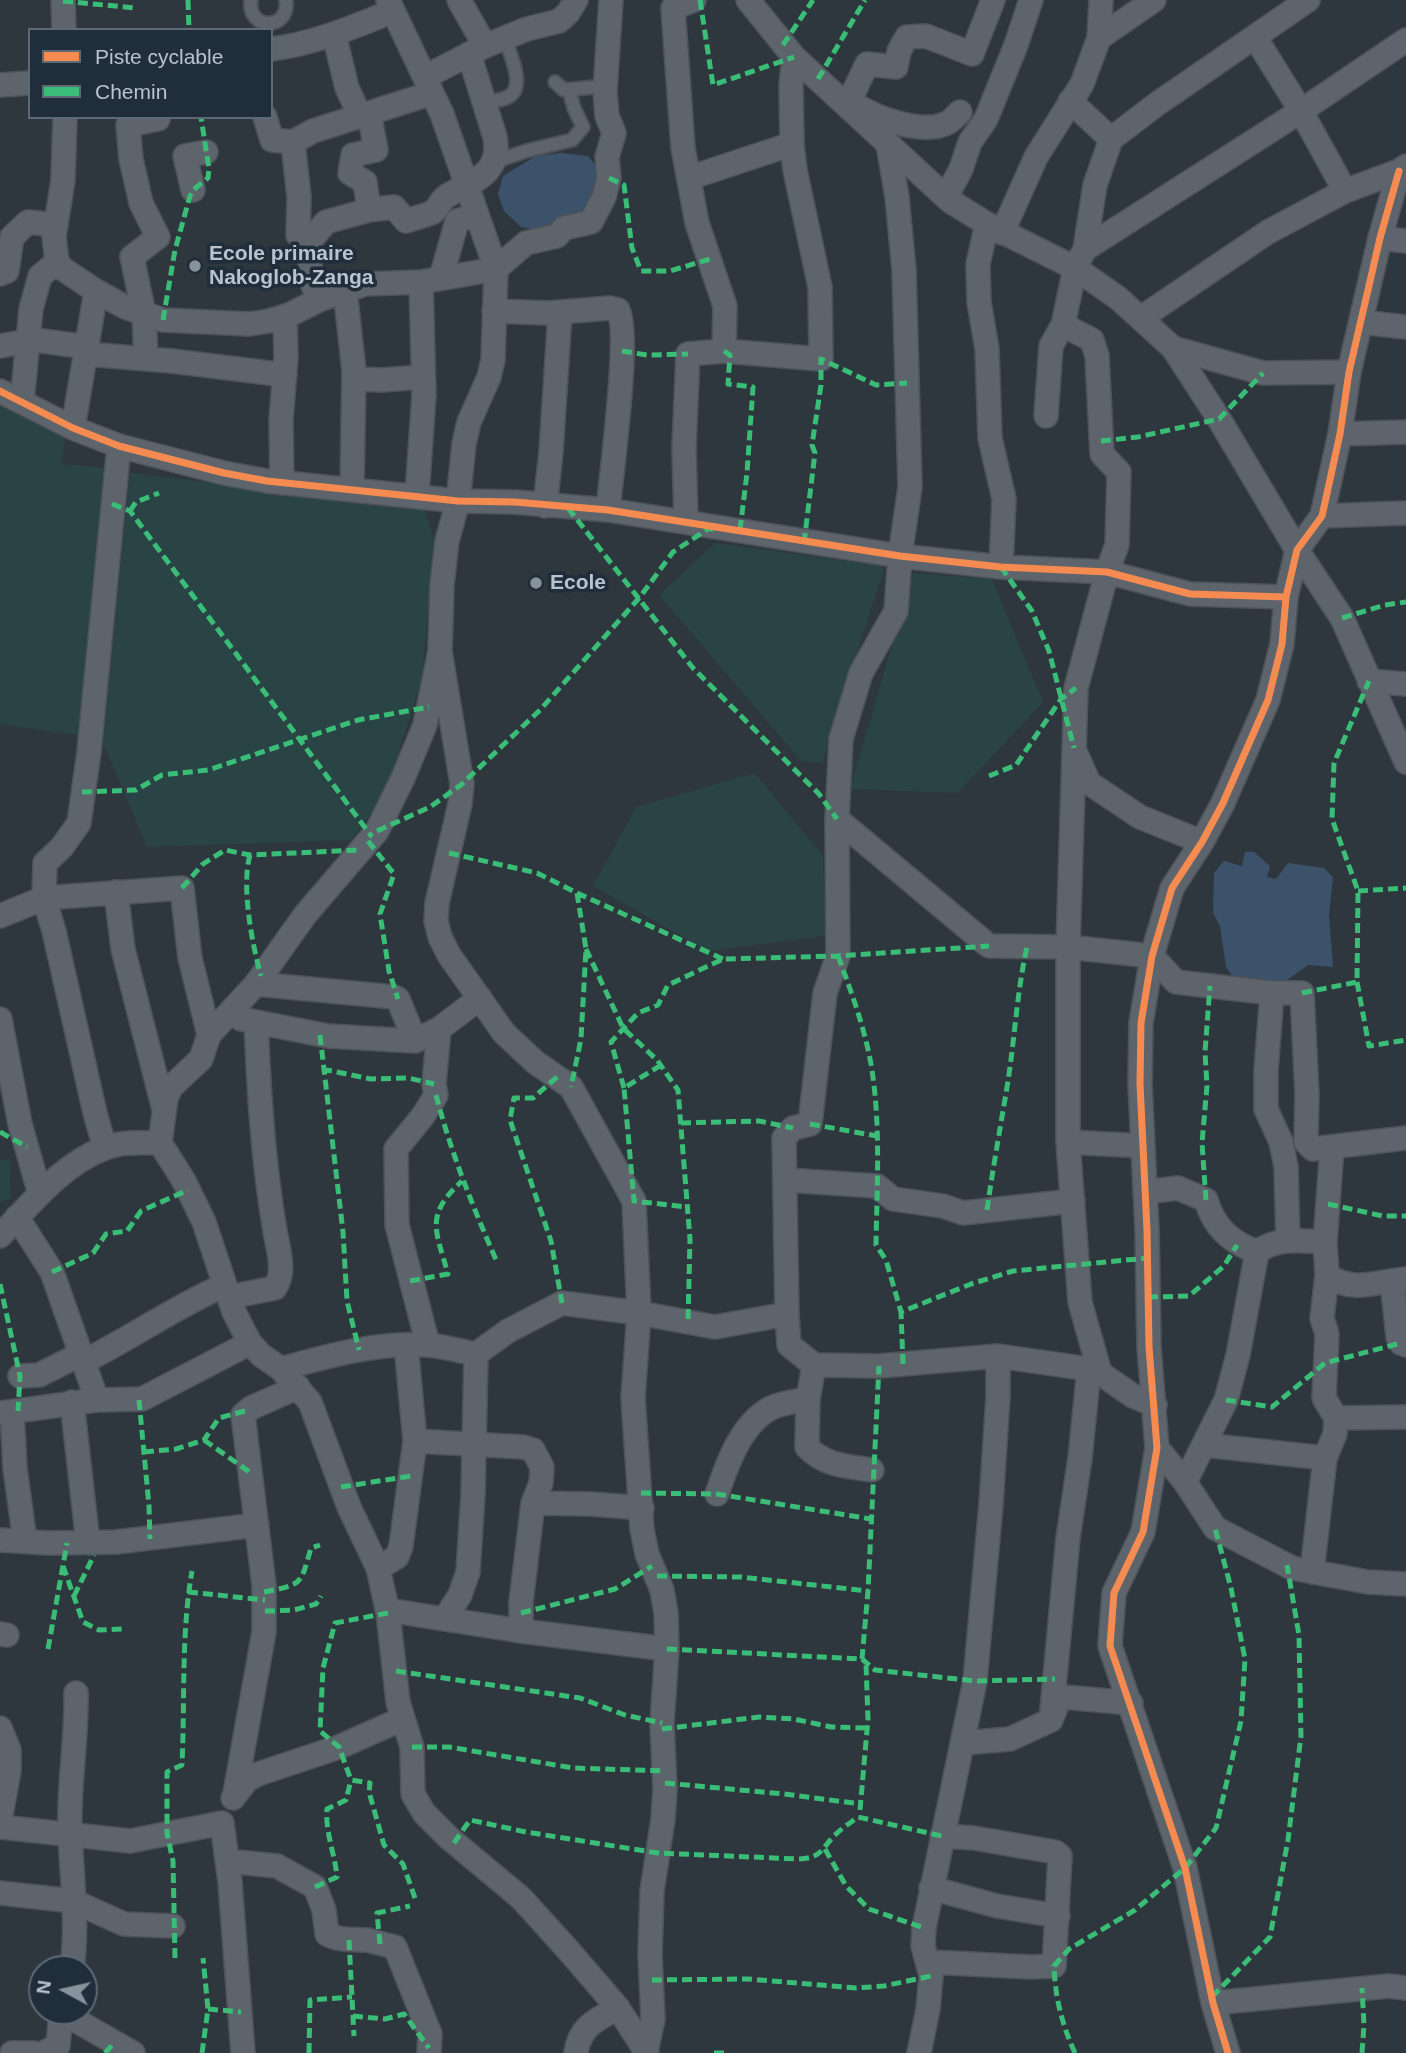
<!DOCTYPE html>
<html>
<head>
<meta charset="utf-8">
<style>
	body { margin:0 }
	#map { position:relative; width:1406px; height:2053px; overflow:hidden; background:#2e363e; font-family:Helvetica,sans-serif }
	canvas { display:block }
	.legend { position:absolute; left:28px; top:28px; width:245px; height:91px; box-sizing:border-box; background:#202d3a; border:2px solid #5d6975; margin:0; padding:9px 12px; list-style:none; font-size:21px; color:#b9c3ce }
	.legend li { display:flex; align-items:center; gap:14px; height:35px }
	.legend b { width:35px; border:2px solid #5d6975 }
	.north { position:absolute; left:28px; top:1955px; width:70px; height:70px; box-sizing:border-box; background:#202d3a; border:2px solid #5d6975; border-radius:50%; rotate:278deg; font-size:19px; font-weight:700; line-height:28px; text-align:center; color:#b9c3ce }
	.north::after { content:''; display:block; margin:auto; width:24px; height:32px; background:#88929c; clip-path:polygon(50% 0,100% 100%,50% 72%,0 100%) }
</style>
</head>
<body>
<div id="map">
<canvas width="1406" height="2053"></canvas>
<ul class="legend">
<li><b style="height:9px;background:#f68b52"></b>Piste cyclable</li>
<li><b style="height:9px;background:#3abd76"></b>Chemin</li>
</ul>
<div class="north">N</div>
</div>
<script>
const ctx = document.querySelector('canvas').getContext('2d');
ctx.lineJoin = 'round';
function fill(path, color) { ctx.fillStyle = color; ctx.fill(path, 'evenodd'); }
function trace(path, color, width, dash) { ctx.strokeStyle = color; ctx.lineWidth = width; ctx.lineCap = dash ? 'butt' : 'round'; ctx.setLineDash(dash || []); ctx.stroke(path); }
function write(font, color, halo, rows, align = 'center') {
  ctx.font = font + ' Helvetica,sans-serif'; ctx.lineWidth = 7; ctx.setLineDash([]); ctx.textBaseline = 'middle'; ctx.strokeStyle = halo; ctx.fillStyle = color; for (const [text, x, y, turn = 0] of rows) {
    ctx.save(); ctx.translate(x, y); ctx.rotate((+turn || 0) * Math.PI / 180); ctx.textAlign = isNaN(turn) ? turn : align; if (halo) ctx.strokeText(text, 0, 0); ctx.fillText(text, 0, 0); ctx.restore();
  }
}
fill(new Path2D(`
	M0,391L66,429L62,464L115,469L90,737L0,724Z
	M130,473L424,508L434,539L422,679L385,796L351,840L147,847L103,743Z
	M715,543L885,566L822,763L801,761L659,595Z
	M913,573L992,579L1043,702L958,793L850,789Z
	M755,773L823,856L826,936L708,951L593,886L636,807Z
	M10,1159L11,1199L0,1202V1160Z`), '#2a4345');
fill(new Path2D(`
	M561,153L588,156L598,168L594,201L582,216L539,230L521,227L504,211L498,194L503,176L536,156Z
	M1245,852H1254L1270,866L1267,877L1276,879L1288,863L1324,868L1333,877L1329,915L1333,967L1308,965L1278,987L1238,985L1226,967L1220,926L1213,913L1214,873L1224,861L1242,866Z`), '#3c526a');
const service = new Path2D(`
	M251,0C247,31 290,31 286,0
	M555,82L564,90L605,86
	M485,103C493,101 506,100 512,94C524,82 509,52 505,38
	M494,162L526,151L572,140L583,127L574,108L569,90`);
const minor = new Path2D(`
	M63,0L64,30
	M459,0L485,46
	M694,0L673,8L683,148L697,223L725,306L724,351
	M748,0L794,57L950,201L987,224L1075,268L1118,298L1173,348L1219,419L1297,550L1342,618L1406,762
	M334,34L347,88L360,116
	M1255,37L1301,111L1345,191
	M1099,38L1101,0
	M271,49C314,44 353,27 393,11
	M425,77L485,46L527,29L559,21L568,13L576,0
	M0,85L30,83
	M1070,101L1111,139
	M849,102L867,64L896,67L899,51L907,37L926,36L972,54L993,0
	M857,106C880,119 922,135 947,123C952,121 956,115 960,112
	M65,117L63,180L54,237L57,262L63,269L96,291L125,307L163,320L249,324L269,321L289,315L319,300L365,284L421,282L496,269L526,243L557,236L564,228L591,222L604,197L609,178L607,157L614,133L607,116L605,91L611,0
	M265,117L272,140L293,142L313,131L432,93
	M293,142L299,197L298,235L308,243L312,283L319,300
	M689,178L792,144
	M193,190L185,156L206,152
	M946,197L961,169L970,142L986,119L1016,45L1031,0
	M369,210L394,207L406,221C414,218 425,216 433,212C439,208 441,199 447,196C473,181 502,174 495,137L469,54
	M987,224L978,264L979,302L987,349L990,438L1004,499L1001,567
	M1002,233L1036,157L1082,84L1099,38L1154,0
	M1380,238L1406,241
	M308,243L326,222L369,210L365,182L350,173L353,155L376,150L369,113
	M1085,249L1301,111L1406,40
	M0,274L7,271L12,237L28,222L56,225
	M441,278L457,221L475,215
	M345,290L354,371L352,489
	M494,311L548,313L610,308L618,310C631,332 611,476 608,510
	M1141,318L1268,232L1345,191L1399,171L1406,166
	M1361,322L1406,327
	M1063,325L1092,340L1097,356L1102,454L1119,472L1117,545L1107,572L1076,688L1068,947V1142L1080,1302L1100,1373
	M0,346L35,340L88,347
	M1173,348L1263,373L1349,372
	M86,354L172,361L285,375
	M146,359L144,314L132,257L158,237L141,203L131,159L128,125L158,119
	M354,379L381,380L423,377
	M0,391L73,428L119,446L224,473L267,481L458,501L515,502L608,510L900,556L1001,567L1107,572L1190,594L1286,597
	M22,402L31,309L40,276L57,262
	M1046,416L1051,346L1063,325L1075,268L1085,249L1095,185L1111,139L1157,104L1308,0
	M73,428L96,291
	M1340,434L1406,432
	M282,483L281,420L286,357L285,316
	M417,495L424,395L421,282
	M545,506L551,452L560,313
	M1322,516L1406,513
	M686,521L684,447L688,354L724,351L821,359L820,287L795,170L792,144L791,85L794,57
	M440,651L462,784L460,804L437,903L436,921L440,937L449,955L504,1033L535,1062L571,1087L634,1201L639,1313L715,1327L787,1314L789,1345L814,1365L879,1366L998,1356L1089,1369L1100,1373L1133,1396L1155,1405
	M1369,681L1406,684
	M1077,756L1089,783L1140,817L1202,842
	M837,819L989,946L1068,947L1152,956L1176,982L1272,993H1302L1307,1094L1306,1142L1313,1149L1406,1138
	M116,892L123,949L164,1110
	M0,916L44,898L182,888L190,958L209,1035
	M256,984L394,997L398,999L415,1041
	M1272,993L1266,1071V1109L1281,1142L1286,1167L1288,1240
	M0,1019L20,1124L40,1194
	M241,1019L328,1036L415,1041L439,1029L480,998
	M1068,1142L1143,1146
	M160,1143L166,1098L171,1087L201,1059L209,1035L256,984L305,915L377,831L403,778L425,725L440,651L442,585L447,541L458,501L464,444L469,422L489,377L493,360L496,269L442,114L388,0
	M105,1148L95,1113L54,931L44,898L45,863L62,847L79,823L89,752L119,446
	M786,1180L877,1186L893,1199L943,1206L963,1213L1073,1201
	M1145,1192L1178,1188L1206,1200C1214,1227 1230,1242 1257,1252
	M17,1217L52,1272L97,1400
	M0,1236C31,1204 62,1164 105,1148C122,1141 142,1143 160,1143L184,1181L204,1222L234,1312L250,1343L261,1355L281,1369L310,1402L349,1507L378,1568L388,1613L398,1702L412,1747L413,1794L424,1813L449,1838L521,1898L569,1951L618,2008L647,2053
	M1327,1275C1354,1294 1376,1281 1406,1279
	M1392,1281L1398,1337L1401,1343L1406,1345
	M229,1297L275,1288C286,1271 278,1249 275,1231C263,1161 259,1092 256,1022
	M787,1314L784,1138L793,1128L810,1124L825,993L838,956L837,819L841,739L861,673L896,611L900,556L910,487L904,270L897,197L888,144
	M428,1345L397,1225L396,1149L423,1116L436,1095L434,1084L439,1029
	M814,1365L808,1399L807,1447C825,1466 847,1466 872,1470
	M281,1369C327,1356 378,1342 427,1345C443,1346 460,1351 476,1354L508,1331L562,1303L639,1313L633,1398L642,1529L647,1554L662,1590L666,1613L667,1649L662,1723L665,1789L663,1819L652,1891L650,1955L653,2019L646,2052
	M20,1376L39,1375L75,1357L85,1361C133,1337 176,1306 225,1285
	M72,1402L88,1543
	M12,1412L15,1468L25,1541
	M0,1413L97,1400L142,1399L250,1343
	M1336,1418L1406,1417
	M415,1441L523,1447L533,1450L542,1467L541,1483L533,1503L521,1602V1631
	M1204,1445L1325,1458
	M1157,1448L1185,1482L1215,1528L1292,1568L1368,1582L1406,1584
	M1185,1482L1226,1400L1238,1355L1257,1252C1277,1237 1301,1241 1325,1242
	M717,1494C727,1464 743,1418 776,1406C786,1402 798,1401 808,1399
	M533,1503L591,1504L642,1508
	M0,1540L49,1543L116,1542L257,1525
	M378,1568L397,1557L401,1546L415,1441L406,1345
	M1312,1572L1325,1458L1335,1434L1336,1418L1324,1398L1327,1334L1322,1318L1327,1275L1325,1242L1332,1148
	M387,1610L521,1631L667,1649
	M445,1618L460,1595L468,1572L473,1494L476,1354
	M0,1634L7,1635
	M1051,1720L1068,1538L1080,1458L1089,1369
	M0,1728L9,1750V1771L0,1820
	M963,1743L1010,1739L1051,1720L1059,1700L1064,1697L1131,1703
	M235,1793L264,1632V1585L243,1415L251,1408L298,1387
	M233,1798L247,1780L258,1774L339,1747L402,1719
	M0,1827L130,1841L222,1823L230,1882L243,2053
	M227,1861L277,1866L315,1887L324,1910L327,1934C340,1941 352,1939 367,1940C376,1942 386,1945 395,1947L430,2034L429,2053
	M931,1888L997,1906L1058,1916
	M0,1893L73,1901L124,1924L173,1926
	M929,1962L1031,1967L1054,1966L1060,1856L1055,1852L974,1838L942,1836
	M72,1969C78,1924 72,1879 70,1834C68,1788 77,1740 76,1693
	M1213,2003L1389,1986L1406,1988
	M61,2012L133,2053
	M12,2053H33
	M43,2053L58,2046L61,2011
	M576,2053C579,2027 597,2019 618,2008
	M919,2053L928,2009L931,1976L923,1946L924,1928L975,1681L991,1504L998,1397V1356
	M1228,2053L1213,2003L1185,1868L1110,1646L1114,1593L1143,1532L1157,1448L1149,1347L1147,1230L1140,1084L1141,1023L1152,956L1172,888L1202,842L1223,803L1268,700L1282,644L1286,597L1297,550L1322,516L1340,434L1349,372L1380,238L1399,171`);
trace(service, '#4d5258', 16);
trace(minor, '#4d5258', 26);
trace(service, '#5e646b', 12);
trace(minor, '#5e646b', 23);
trace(new Path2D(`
	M188,0L189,30
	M700,0L713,85L794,57
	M63,1L135,8
	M783,45L813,0
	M818,79L865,0
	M609,178L624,185L632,248L641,271H670L710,259
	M163,320L175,250L190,196L193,190L208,178L209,169L201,117
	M622,351L647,355L688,354
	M724,351L730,355L728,384L753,387L747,473L740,530H734
	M1101,441L1138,437L1219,419L1263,373
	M112,504L130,511L372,837
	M568,508L693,668L819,794L837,819
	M130,511L136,502L159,493
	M804,543L815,453L812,445L821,385V359L876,385L907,383
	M1001,567L1032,611L1049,651L1074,748
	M1342,618L1385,605L1406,602
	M989,776L1016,765L1061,699L1076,688
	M82,792L136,790L162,775L208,770L358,720L429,707
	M377,831L430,807L462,784L540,710L640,597L673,552L708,529H713
	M368,841L394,874L380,914L389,971L398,999
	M449,853L537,873L577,893L586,949L581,1039L571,1087
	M250,855C241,886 252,944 261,976
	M182,888L203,864L225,850L250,855L360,850
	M1358,891L1406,888
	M577,893L723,959
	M586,949L623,1028L657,1060L678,1090L690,1239L688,1321
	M838,956C851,991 864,1026 871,1064C881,1123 877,1185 876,1245L886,1260L901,1312
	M1357,982L1369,1046L1406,1040
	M1302,993L1357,982L1358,891L1332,819L1334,763L1369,681
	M320,1035L343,1232L347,1301L359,1350
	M661,1065L624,1088L634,1201L687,1207
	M322,1069L371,1079L408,1078L434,1084
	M557,1077L533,1098H514L510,1120L551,1241L562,1303
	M624,1088L611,1042L638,1013L658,1005L668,985L723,959L838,956L989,946
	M436,1095C451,1153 473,1207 497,1262
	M681,1123L759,1121L793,1128
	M810,1124L877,1136
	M0,1132L27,1147
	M1206,1200L1202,1143L1207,1086L1205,1052L1210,986
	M1328,1204L1383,1216H1406
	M987,1210C993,1167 1001,1124 1008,1081C1015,1036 1017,991 1027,947
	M52,1272L93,1253L106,1234L127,1231L141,1211L188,1190
	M410,1281L448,1274C436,1230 424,1216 462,1181
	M0,1284L20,1376L18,1411
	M1148,1297L1189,1296L1224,1266L1237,1245
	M903,1364L901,1312L971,1284L1013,1271L1148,1258
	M139,1400L149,1506L150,1539
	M1226,1400L1272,1407L1325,1363L1401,1343
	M204,1440L251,1473
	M144,1452L176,1449L204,1440L219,1418L245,1411
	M341,1487L411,1476
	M641,1493L717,1494L871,1519
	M63,1566L83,1622L99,1630L123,1629
	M657,1576L741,1577L868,1591
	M188,1592L265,1600
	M264,1592C303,1584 300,1586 311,1548L320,1545
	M74,1596L94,1555
	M265,1611L294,1610L316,1604L321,1596
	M388,1613L335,1623L323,1668L320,1731L339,1747L351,1780L370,1783L369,1792L384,1845L403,1864L416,1901
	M521,1613L615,1589L652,1566
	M48,1649L67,1543
	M667,1649L862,1659L875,1670L975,1681L1055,1679
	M862,1659L868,1591L879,1366
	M396,1671L580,1698L625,1715L662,1723
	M662,1729L759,1717L794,1719L831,1727L867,1728
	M412,1747H449L573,1768L665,1771
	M665,1783L784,1794L861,1804
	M860,1810L868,1719L866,1664
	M454,1843L470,1820L526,1832L658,1853L798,1859C822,1858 820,1850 835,1835C842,1828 850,1823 858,1817L942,1836
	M825,1849L846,1886L869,1909L924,1928
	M315,1887L337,1877C335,1854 325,1832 327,1809L346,1800L351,1780
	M349,1940L354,2036
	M380,1944L377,1913L410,1906
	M175,1958L173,1861L167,1833V1772L182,1765C185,1700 181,1634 192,1571
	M652,1980L748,1979L856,1988L884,1986L931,1976
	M1212,1997L1270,1937L1288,1840L1301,1736L1299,1635L1287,1565
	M208,2009L241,2012
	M353,2016L385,2019L404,2014L429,2048
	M105,2053L114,2043
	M202,2053L208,2009L203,1958
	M309,2053L310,2000L352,1997
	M714,2053H729
	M1075,2053C1062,2025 1055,1997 1054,1966L1069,1949L1135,1910L1185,1868L1216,1828L1241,1721L1245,1659L1231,1588L1215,1528
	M1362,2053L1364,2025L1362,1988`), '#3abd76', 5, [10, 5]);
trace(new Path2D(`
	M0,391L73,428L119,446L224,473L267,481L458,501L515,502L608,510L900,556L1001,567L1107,572L1190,594L1286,597
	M1228,2053L1213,2003L1185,1868L1110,1646L1114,1593L1143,1532L1157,1448L1149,1347L1147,1230L1140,1084L1141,1023L1152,956L1172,888L1202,842L1223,803L1268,700L1282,644L1286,597L1297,550L1322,516L1340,434L1349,372L1380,238L1399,171`), '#f68b52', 7);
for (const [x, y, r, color] of [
	[195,266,7,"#88929c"],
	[536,583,7,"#88929c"]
]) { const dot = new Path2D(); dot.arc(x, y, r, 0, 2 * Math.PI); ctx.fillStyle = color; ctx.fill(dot); trace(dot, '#202d3a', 2.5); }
write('bold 21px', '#b9c3ce', '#202d3a', [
	["Ecole primaire",209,254],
	["Nakoglob-Zanga",209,278],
	["Ecole",550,583]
], 'left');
</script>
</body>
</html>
